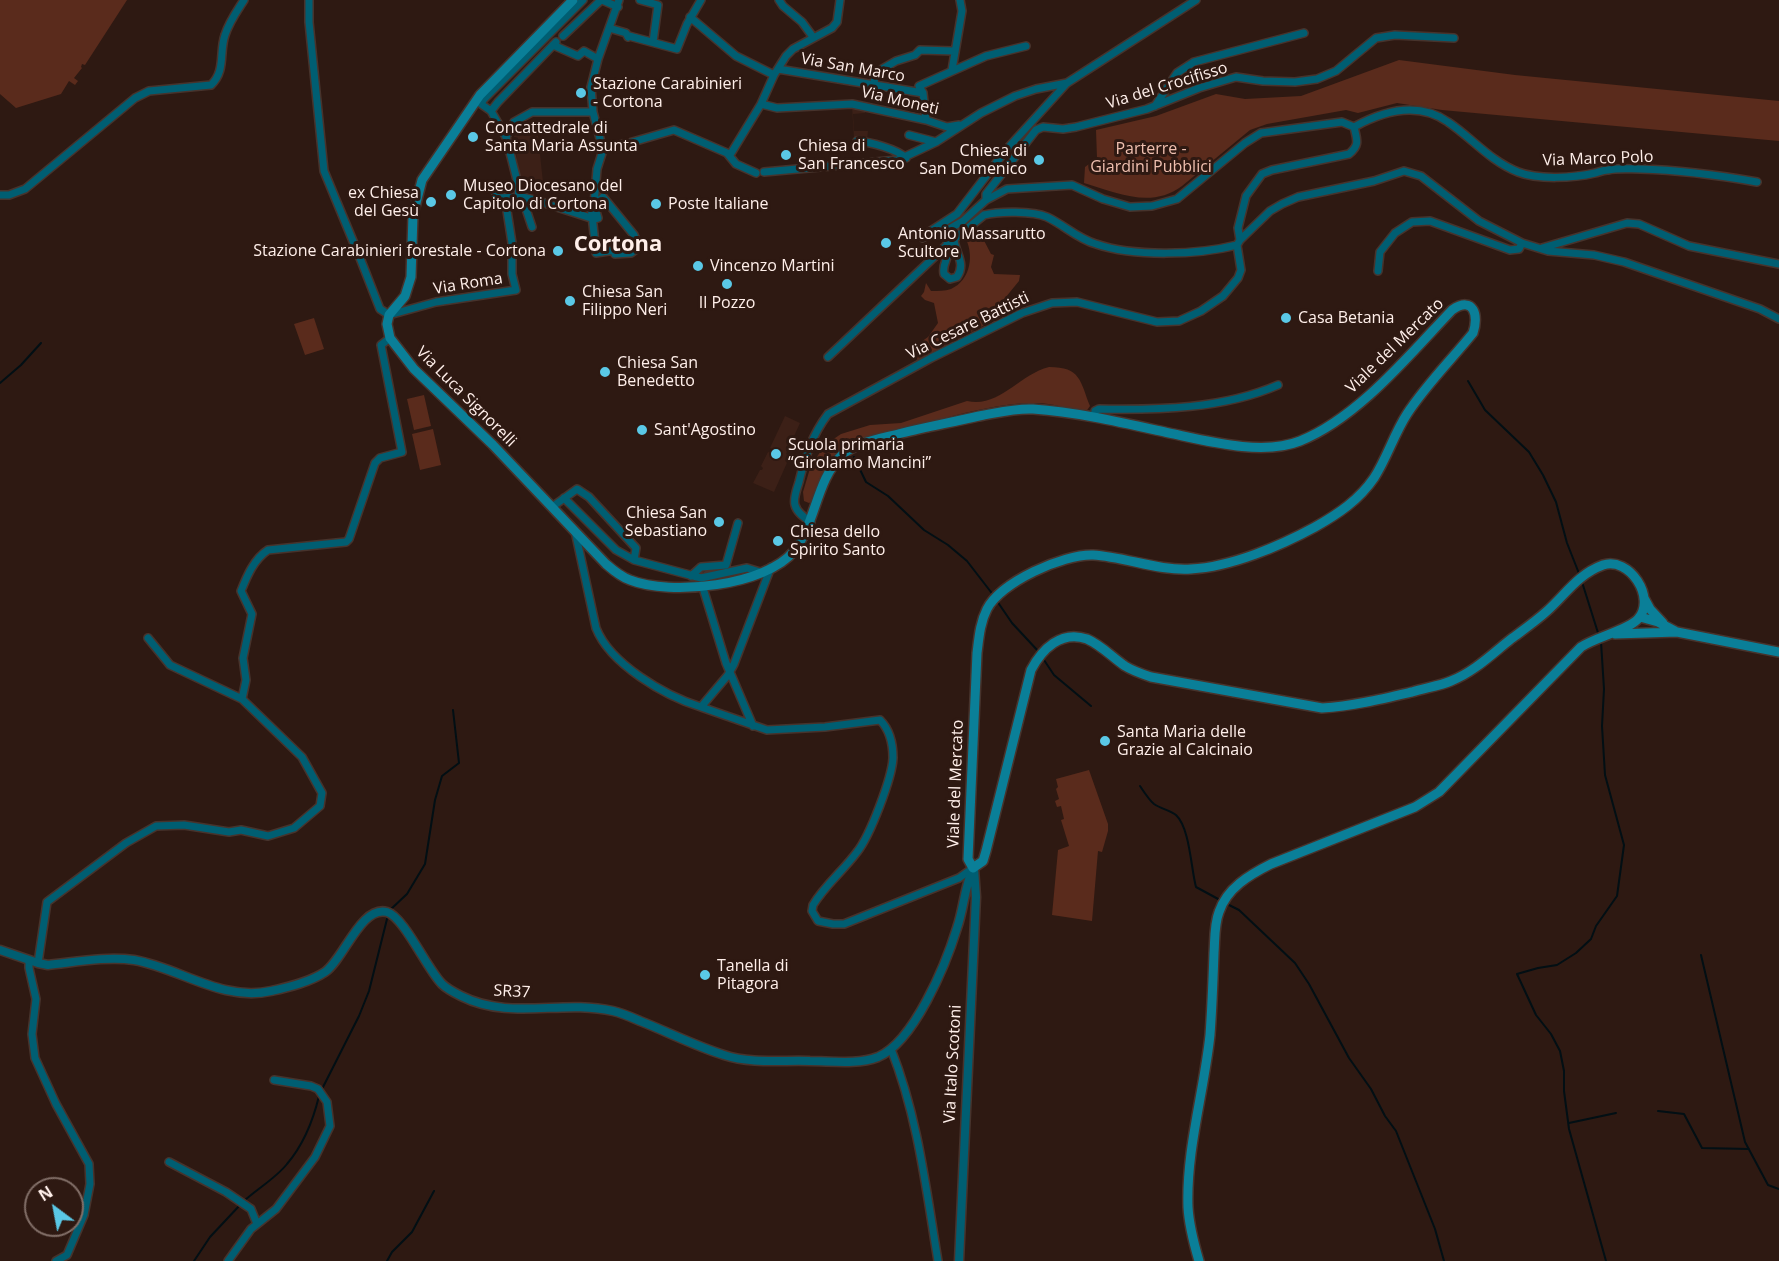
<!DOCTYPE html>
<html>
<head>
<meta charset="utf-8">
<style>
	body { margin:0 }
	#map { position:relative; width:1779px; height:1261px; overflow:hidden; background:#2e1912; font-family:"Open Sans",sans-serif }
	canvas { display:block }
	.north { position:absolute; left:24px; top:1177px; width:60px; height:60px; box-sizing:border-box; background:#2e1912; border:2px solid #826f68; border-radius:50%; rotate:328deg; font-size:16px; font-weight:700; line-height:24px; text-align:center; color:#ffefea }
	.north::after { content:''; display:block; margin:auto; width:21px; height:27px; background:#5ac8e6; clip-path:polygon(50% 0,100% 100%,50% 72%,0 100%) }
</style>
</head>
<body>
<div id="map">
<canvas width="1779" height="1261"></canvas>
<div class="north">N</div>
</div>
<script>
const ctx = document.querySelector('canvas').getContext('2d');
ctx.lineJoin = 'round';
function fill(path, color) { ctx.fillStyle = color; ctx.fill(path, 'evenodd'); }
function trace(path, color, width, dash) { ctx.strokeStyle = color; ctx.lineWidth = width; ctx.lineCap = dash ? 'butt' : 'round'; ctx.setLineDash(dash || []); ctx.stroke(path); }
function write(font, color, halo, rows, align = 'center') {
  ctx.font = font + ' "Open Sans",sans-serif'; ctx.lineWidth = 6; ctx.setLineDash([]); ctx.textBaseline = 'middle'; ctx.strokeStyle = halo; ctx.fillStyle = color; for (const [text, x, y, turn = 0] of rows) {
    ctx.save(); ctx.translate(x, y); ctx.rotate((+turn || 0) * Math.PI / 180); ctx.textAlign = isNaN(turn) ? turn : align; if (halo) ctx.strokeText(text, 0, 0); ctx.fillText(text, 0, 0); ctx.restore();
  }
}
fill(new Path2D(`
	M852,106L865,110V113L853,114L854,131H868L867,139L854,138Z
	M537,127L543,182L520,186L513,129Z
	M785,416L800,423L786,454L790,456L774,492L753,483L760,470H762L763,468L761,466L768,452L773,453L775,450L770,448Z`), '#3c2017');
fill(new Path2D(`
	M0,0H127L85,65L82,64L81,67L82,68L74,78L78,81L75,85L69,81L61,94L16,108L0,94Z
	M1399,60L1515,75L1779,101V141L1442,110L1397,103L1358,113L1346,110L1267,124L1250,130L1182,186C1151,209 1118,193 1084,183L1085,167L1097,158L1096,130L1156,116L1216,94L1245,99L1301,96Z
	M977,227L991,254L994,255L991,267L994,274L1020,275L1019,281L1001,303L1006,314L917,360L911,349L928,337L938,323L934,303L925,300L921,296L924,292L926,283L931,291C938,291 945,291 951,289C971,280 975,254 964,235Z
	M314,318L324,349L305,355L294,324Z
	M1049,367C1081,367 1080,381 1090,406L1085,413C1069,409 1052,403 1036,403C994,403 951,417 910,427C888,432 859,436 841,450C825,462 820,483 813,501L809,503L804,501L803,492L811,465L826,444L841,434L870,425L901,423L967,401C1000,408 1018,375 1049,367Z
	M424,395L431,426L414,430L407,399Z
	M433,429L441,465L420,470L412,434Z
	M1089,770L1108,824V831L1102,852L1098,851L1092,921L1052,915L1058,850L1069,846L1061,820L1064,819L1061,806L1057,807L1055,801L1059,799L1056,789L1058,787L1056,779Z`), '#5a2b1c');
trace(new Path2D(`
	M1468,381L1485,410L1529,452L1543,475L1556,502L1567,543L1580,576
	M0,383L21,365L41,343
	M854,457L866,482L888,496L924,530L948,545L967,561L994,596
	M1582,582L1599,636
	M997,601L1012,623L1039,652
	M1601,642L1604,689L1602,726L1605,775L1624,845L1617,896L1596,926L1591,939L1576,953L1557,965L1538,968L1517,974L1536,1015L1551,1034L1560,1051L1564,1071V1091L1569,1129L1606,1261
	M1042,657L1054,675L1091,706
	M1140,786C1144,792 1149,800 1154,804C1161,809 1170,810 1176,815C1190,828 1191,869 1196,887L1220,900
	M1225,903L1239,910L1295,963L1309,984L1349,1058L1371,1089L1385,1116L1396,1131L1435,1229L1444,1261
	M390,910L407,894L425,864L435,800L442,776L459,763L453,710
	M1701,955L1745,1142L1768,1185L1779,1189
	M321,1091L359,1016L369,991L388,915
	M1658,1111L1684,1114L1702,1148L1749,1149
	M1569,1123L1616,1113
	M244,1201C257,1189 276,1178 287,1164C304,1144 313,1121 319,1096
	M194,1261L210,1237L240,1205
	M387,1261L392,1252L412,1232L434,1191`), '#020f14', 2);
const minor = new Path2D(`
	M309,0V22L324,171L360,258L380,309L389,315L436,302L516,290L512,274V243L505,198
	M602,0L618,7
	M640,0L658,5L653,42
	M779,0L783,6L802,22L813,37
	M690,17L736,56L774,75
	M609,28L626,33L628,37L629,36L677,49L687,24L701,0
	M563,36L601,0
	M553,45L578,56L584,51L598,59
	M778,69L923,93
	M952,70L962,11L960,0
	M874,85L875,74L877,72L896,61L915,55L920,50L954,51
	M761,104L777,108L852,104L926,120L947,127L959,125
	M1155,106L1177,73L1194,62L1304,33
	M491,111L481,104L484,99L583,0
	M926,120L923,93L919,86L986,56L1026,46
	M1354,127C1383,111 1418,101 1448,122C1472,138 1490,161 1518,172C1538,180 1574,178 1595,173C1599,172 1603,170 1608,170C1618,168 1629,169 1640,169C1680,170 1718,175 1757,182
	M909,135L936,142
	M506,137L514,122L532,112H593
	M857,141C870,142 897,149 906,158
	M602,147L629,143L674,130L727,153L736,164L756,173
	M730,155L761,104L774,75L786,56L793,49L832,28L837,22L840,0
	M764,172L898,160L936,142L981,113L1015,96L1036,89L1067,83
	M0,195H9L25,189L135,98L149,91L211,85C226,71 219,52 225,35C229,22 237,11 244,0
	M496,195L497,198L522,197L535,200L594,219L598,218L594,205L597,169L603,150L593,112L591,87L598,59L619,0
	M518,197L519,188L506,137L491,111L498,102L556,42
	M522,197L532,227
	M603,197L634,235L639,247L631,253L615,254V250L596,253L591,205H594Z
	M986,200V194L1036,130L1043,127L1063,129L1076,127L1147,109L1199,88L1236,77L1263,81L1295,82L1317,79L1336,71L1376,38L1395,35L1454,38
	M944,232C946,239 950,246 948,253C947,261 942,265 944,274L950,279L957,277C966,264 956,254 954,240
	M923,236L957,214L1006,150L1067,83L1196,0
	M1240,240L1270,211L1282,204L1298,197L1374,181L1404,171L1421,176L1479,221L1522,243L1548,251L1594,255L1624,262L1760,309L1779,319
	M1542,248L1627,223L1639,224L1689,246L1779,264
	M1378,271L1380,252L1395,233L1412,222L1430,221L1510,250L1519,249L1522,243
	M828,357L948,244L984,215C999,211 1033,211 1047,217C1064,225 1078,239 1096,244C1134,257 1198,255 1237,245
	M1094,417L1095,411L1099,409C1159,410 1223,409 1278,385
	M552,507L577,489L589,497L636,548L634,560L616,550L564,498
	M811,522C805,518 797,513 795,505C793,498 797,489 799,482C805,457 812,435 828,414L931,358L1022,313L1052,303L1077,302L1157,322L1179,321L1201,311L1223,296L1238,278L1241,270L1237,245L1240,240L1238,228L1246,196L1262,174L1272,170L1349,154C1360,145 1357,140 1354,127L1342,122L1261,133L1245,143L1177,199L1152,206L1130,207L1103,199L1072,185L1007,189L986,200L963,221L949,229L923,238
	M575,531L596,628C610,664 665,696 701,707
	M634,560L701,578L747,568L760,572
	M771,567L734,664L728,675L701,707L767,730L825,727L880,720C890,730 893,744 893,758C892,778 870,836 857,852C843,871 825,885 813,905L812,911L818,921L833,924H844L959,878L973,868
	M691,576L701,567L726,565L738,523
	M703,588L726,663L753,726
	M242,699L246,680L243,658L252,614L241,591C247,576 254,559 268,550L346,542L349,539L375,463L380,458L402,452L381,345L390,338
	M29,960V968L36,999L32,1034L35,1058L56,1104L89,1164L90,1184L84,1215L67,1255L56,1261
	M38,963L47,902L126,843L156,826L184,825L229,832L241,830L268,836L294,828L320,806L322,793L302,757L242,699L170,665L148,638
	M891,1049C918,1117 926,1189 938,1261
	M169,1162L226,1192L251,1209L257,1224
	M228,1261L251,1229L276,1209L315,1157L330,1126L327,1102L318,1089L311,1086L274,1080`);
const tertiary = new Path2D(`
	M0,950L38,963L48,965C76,962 107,956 134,960C180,968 222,1002 271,991C289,987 310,982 325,972C344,959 361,905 387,912C404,917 427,969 442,984C447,989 455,993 461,996C511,1021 561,999 613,1011C622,1013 631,1017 640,1021C668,1032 695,1046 724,1055C751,1064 782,1060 810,1061C831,1061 857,1065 878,1057C914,1042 946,964 957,928C964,908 964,889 973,868
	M959,1261L976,897L974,868`);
const secondary = new Path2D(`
	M573,0L480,95L422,180L413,215L411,277L405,296L389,315L387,324L390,338L414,369L493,445L606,564C614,571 621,577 630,580C670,596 766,586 794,551C816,523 816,480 842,455C856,442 883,438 902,433C927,427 953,422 979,416C997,413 1014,408 1033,409C1078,412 1124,423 1169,433C1207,441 1263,456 1300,441C1358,418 1410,354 1452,310C1474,295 1479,316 1473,333C1452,359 1425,386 1407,414C1394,434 1387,458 1374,478C1359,500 1338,514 1315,527C1280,546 1231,567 1191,569C1158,571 1126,557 1093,555C1063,554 1001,582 987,609C980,623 979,637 977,653L968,859L973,868L983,861L986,851L1031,670C1042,649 1061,630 1087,639C1101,645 1112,657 1125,666C1133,671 1142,674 1151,677L1322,708C1353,706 1382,699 1412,692C1425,688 1439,686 1451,681C1474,672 1492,654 1511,639C1523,630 1536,621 1547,611C1565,595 1578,574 1603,565C1629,556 1657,598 1638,619C1628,630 1596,637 1581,647L1439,792L1415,807L1271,864C1249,875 1227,888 1219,912C1214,925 1215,940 1214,953C1213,981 1212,1008 1210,1035C1204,1092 1186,1150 1188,1207C1189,1226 1194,1244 1199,1261
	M1644,598L1650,609L1663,623
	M1640,617L1658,622L1675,631
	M1615,634L1677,632L1779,652`);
trace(minor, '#47332c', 10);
trace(tertiary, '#47332c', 11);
trace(secondary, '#47332c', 12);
trace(minor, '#005e72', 7);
trace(tertiary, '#005e72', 8);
trace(secondary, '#0a7f98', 9);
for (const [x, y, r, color] of [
	[581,93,6,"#5ac8e6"],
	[473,137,6,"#5ac8e6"],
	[786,155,6,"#5ac8e6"],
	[1039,160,6,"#5ac8e6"],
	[451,195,6,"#5ac8e6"],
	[431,202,6,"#5ac8e6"],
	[656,204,6,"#5ac8e6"],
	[886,243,6,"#5ac8e6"],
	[558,251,6,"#5ac8e6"],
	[698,266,6,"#5ac8e6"],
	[727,284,6,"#5ac8e6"],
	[570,301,6,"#5ac8e6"],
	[1286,318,6,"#5ac8e6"],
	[605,372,6,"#5ac8e6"],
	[642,430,6,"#5ac8e6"],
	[776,454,6,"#5ac8e6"],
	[719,522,6,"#5ac8e6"],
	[778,541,6,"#5ac8e6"],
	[1105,741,6,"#5ac8e6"],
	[705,975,6,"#5ac8e6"]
]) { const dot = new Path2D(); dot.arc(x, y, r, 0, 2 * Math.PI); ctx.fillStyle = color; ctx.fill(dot); trace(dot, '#2e1912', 2); }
write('16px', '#ffefea', '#2e1912', [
	["Via San Marco",853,68,10],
	["Via del Crocifisso",1167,86,-17],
	["Via Moneti",900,101,13],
	["Via Marco Polo",1598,159,-2],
	["Via Roma",468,284,-9],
	["Via Cesare Battisti",968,326,-26],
	["Viale del Mercato",1395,346,-44],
	["Via Luca Signorelli",466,397,45],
	["Viale del Mercato",956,784,-88],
	["SR37",512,992,3],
	["Via Italo Scotoni",953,1064,-87]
]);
write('16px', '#ffefea', '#2e1912', [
	["Stazione Carabinieri",593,84],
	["- Cortona",593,102],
	["Concattedrale di",485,128],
	["Santa Maria Assunta",485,146],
	["Chiesa di",798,146],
	["San Francesco",798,164],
	["Chiesa di",1027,151,"right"],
	["San Domenico",1027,169,"right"],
	["Museo Diocesano del",463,186],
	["Capitolo di Cortona",463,204],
	["ex Chiesa",419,193,"right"],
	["del Gesù",419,211,"right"],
	["Poste Italiane",668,204],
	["Antonio Massarutto",898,234],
	["Scultore",898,252],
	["Stazione Carabinieri forestale - Cortona",546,251,"right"],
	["Vincenzo Martini",710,266],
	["Chiesa San",582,292],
	["Filippo Neri",582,310],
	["Il Pozzo",727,303,"center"],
	["Casa Betania",1298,318],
	["Chiesa San",617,363],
	["Benedetto",617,381],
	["Sant'Agostino",654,430],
	["Scuola primaria",788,445],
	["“Girolamo Mancini”",788,463],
	["Chiesa San",707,513,"right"],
	["Sebastiano",707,531,"right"],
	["Chiesa dello",790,532],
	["Spirito Santo",790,550],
	["Santa Maria delle",1117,732],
	["Grazie al Calcinaio",1117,750],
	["Tanella di",717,966],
	["Pitagora",717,984]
], 'left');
write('16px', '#efbfaf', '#2e1912', [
	["Parterre -",1151,149],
	["Giardini Pubblici",1151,167]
]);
write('bold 22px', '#ffefea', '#2e1912', [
	["Cortona",618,245]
]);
</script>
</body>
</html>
